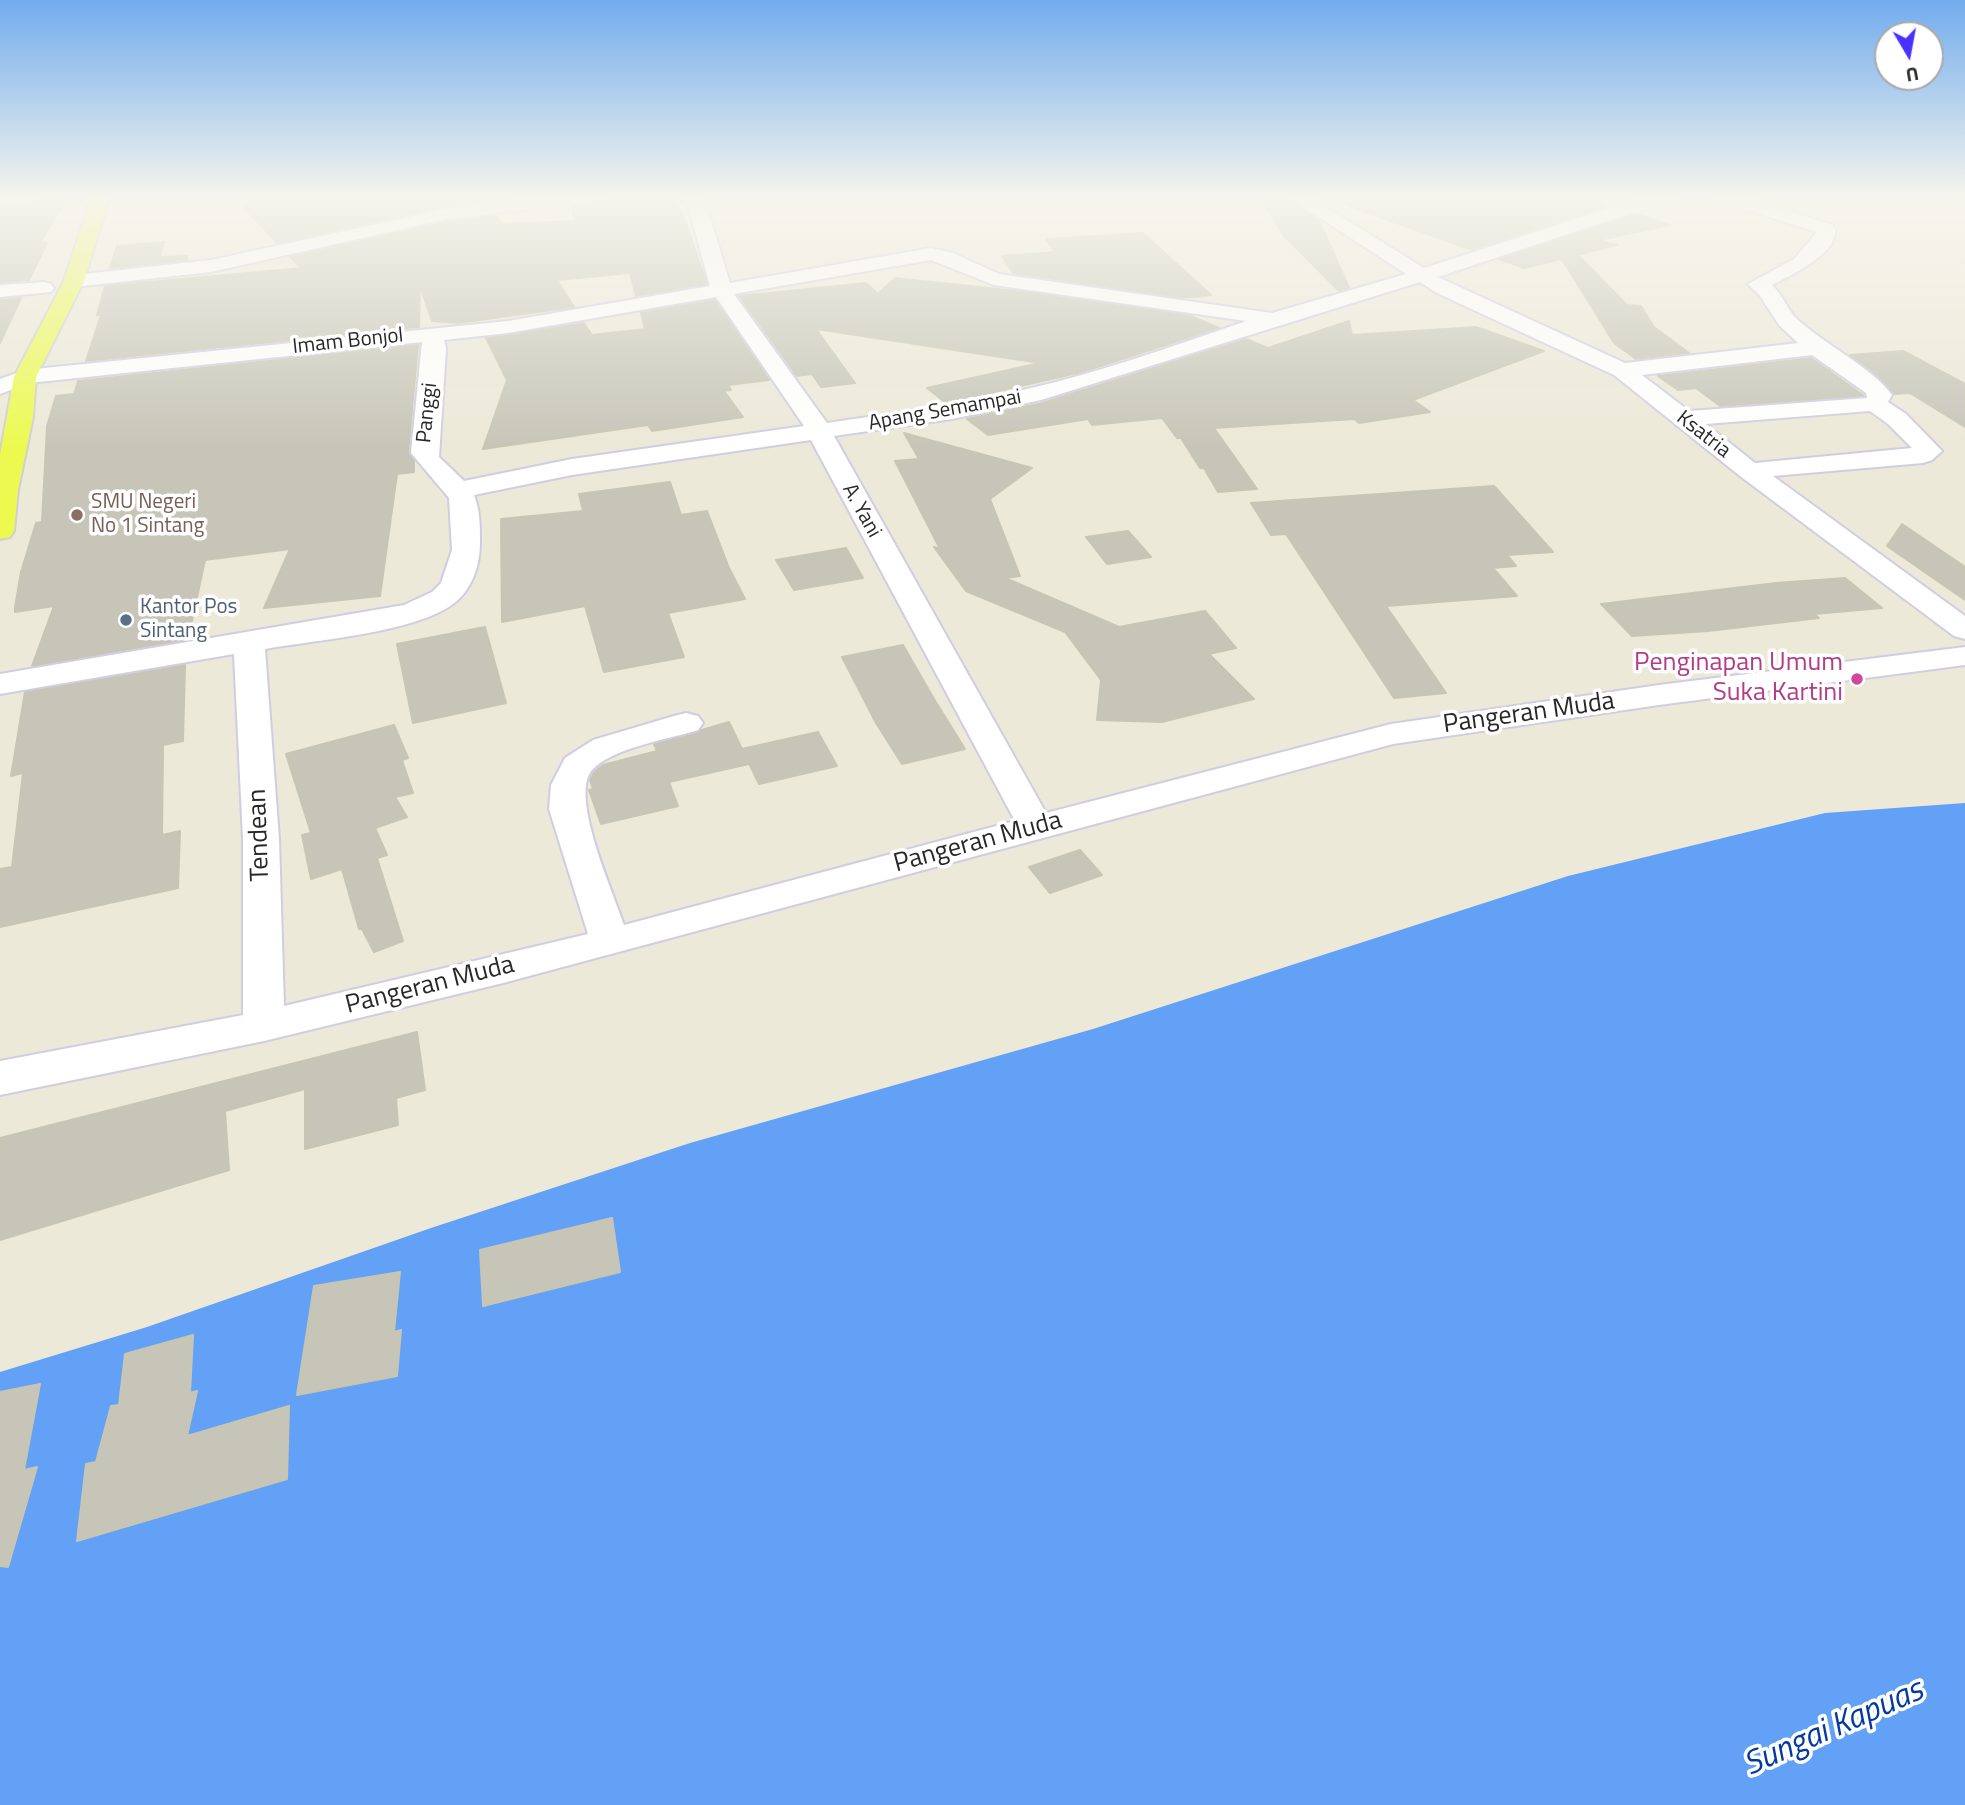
<!DOCTYPE html>
<html>
<head>
<meta charset="utf-8">
<style>
	body { margin:0 }
	#map { position:relative; width:1965px; height:1805px; overflow:hidden; background:#ece9d8; font-family:"Titillium Web",sans-serif }
	canvas { display:block }
	.north { position:absolute; left:1874px; top:21px; width:70px; height:70px; box-sizing:border-box; background:#fff; border:2px solid #a9a9a9; border-radius:50%; rotate:170deg; font-size:19px; font-weight:700; line-height:28px; text-align:center; color:#282828 }
	.north::after { content:''; display:block; margin:auto; width:24px; height:32px; background:#4b31ff; clip-path:polygon(50% 0,100% 100%,50% 72%,0 100%) }
</style>
</head>
<body>
<div id="map">
<canvas width="1965" height="1805"></canvas>
<div class="north">U</div>
</div>
<script>
const ctx = document.querySelector('canvas').getContext('2d');
ctx.lineJoin = 'round';
function fill(path, color) { ctx.fillStyle = color; ctx.fill(path, 'evenodd'); }
function trace(path, color, width, dash) { ctx.strokeStyle = color; ctx.lineWidth = width; ctx.lineCap = dash ? 'butt' : 'round'; ctx.setLineDash(dash || []); ctx.stroke(path); }
function write(font, color, halo, rows, align = 'center') {
  ctx.font = font + ' "Titillium Web",sans-serif'; ctx.lineWidth = 7; ctx.setLineDash([]); ctx.textBaseline = 'middle'; ctx.strokeStyle = halo; ctx.fillStyle = color; for (const [text, x, y, turn = 0] of rows) {
    ctx.save(); ctx.translate(x, y); ctx.rotate((+turn || 0) * Math.PI / 180); ctx.textAlign = isNaN(turn) ? turn : align; if (halo) ctx.strokeText(text, 0, 0); ctx.fillText(text, 0, 0); ctx.restore();
  }
}
fill(new Path2D(`
	M1965,803V1805H0V1372L147,1327L431,1228L690,1143L1093,1029L1568,876L1825,813Z`), '#62a1f6');
const building = new Path2D(`
	M292,195H371L379,198L406,195H486L489,201L446,206L277,243L241,204Z
	M619,195H672L683,215L707,284L636,296L630,273L557,280L574,307L458,323L432,321L420,286L419,327L86,361L101,315H97L105,286L301,268L290,257L447,222L497,216L501,224L575,221L571,206L621,199Z
	M1259,195H1283L1319,220L1349,288L1339,291L1284,236Z
	M1410,195H1576L1609,206L1472,250L1343,204Z
	M51,198H67L40,243H47L29,280L0,282V206H25Z
	M1636,214L1670,225L1599,240L1617,245L1578,255L1627,305L1641,306L1654,327L1689,353L1636,359L1614,343L1562,259L1524,268L1499,259Z
	M1143,233L1211,295L1182,298L1013,273L1002,256L1055,252L1046,239Z
	M164,242L160,257L187,256V260L110,268L117,246Z
	M895,278L1026,292L1188,315L1219,328L1082,372L946,403L927,388L1040,363L816,329L855,383L821,387L812,374L797,376L739,296L866,283L878,294Z
	M21,298L0,343V300Z
	M715,300L769,380L728,385L731,390L724,391L743,417L652,431L648,425L483,449L507,380L486,338L584,323L592,335L645,329L641,313Z
	M1349,321L1352,335L1476,327L1544,351L1413,400L1430,412L1359,423L1354,419L1214,428L1257,489L1218,492L1204,468H1200L1181,438H1177L1162,418L1092,425L1088,419L988,435L967,419L1042,403L1246,339L1268,348Z
	M418,345L408,453L414,461V472L397,474L380,596L264,608L290,549L205,560L188,639L32,666L54,606L15,612V607L21,572L36,523L42,522L47,426L56,396L74,394L78,381Z
	M1903,351L1965,384V427L1910,393L1894,394L1875,374L1850,355Z
	M1811,358L1864,396L1720,406L1696,388L1678,390L1658,376Z
	M904,433L1032,468L990,499L1020,576L1005,578L1119,627L1205,611L1236,648L1209,654L1254,699L1162,722L1097,720L1101,680L1065,632L966,591L934,547L940,549L895,461L919,459Z
	M670,482L681,515L707,511L729,568L745,599L668,613L684,657L604,672L585,606L502,622L501,519L583,511L579,494Z
	M1494,486L1553,552L1507,555L1516,566L1493,568L1517,596L1386,606L1446,693L1394,698L1286,534L1271,535L1251,503Z
	M1902,524L1965,567V600L1887,546Z
	M1128,531L1151,557L1107,564L1086,537Z
	M846,548L863,578L794,590L776,560Z
	M1845,578L1882,608L1814,614L1819,618L1708,631L1632,636L1601,604L1776,583Z
	M485,627L506,703L413,723L397,644Z
	M903,645L934,699L965,749L902,764L876,723L842,657Z
	M185,665L183,741L163,745L162,835L180,831L178,888L0,927V869L12,867L23,773L11,776L25,692Z
	M729,722L742,749L818,732L837,766L759,784L747,759L749,764L669,782L678,806L601,824L589,790L593,789L590,780L594,772L603,765L657,751L654,744Z
	M394,725L408,758L402,760L413,793L395,797L407,817L375,828L387,855L377,858L403,941L374,952L362,929H359L342,869L311,879L302,835L311,833L286,754Z
	M1080,850L1102,875L1050,893L1029,867Z
	M417,1032L425,1090L396,1098L398,1125L305,1149V1089L225,1111L229,1170L0,1240V1138Z
	M612,1218L620,1272L483,1306L480,1250Z
	M400,1272L394,1332L401,1330L397,1376L297,1395L314,1286Z
	M193,1335L190,1393L197,1391L187,1436L289,1406L287,1479L77,1541L86,1464L96,1462L111,1406L119,1405L125,1354Z
	M40,1384L24,1470L37,1467L8,1567L0,1566V1392Z`);
fill(building, '#c6c5b8');
trace(building, '#c7c6b2', 2);
const minor = new Path2D(`
	M0,195H51L42,200L0,203Z
	M559,195H611L602,200L447,219L211,272L74,287L64,281L74,275L211,260L447,209Z
	M685,195H703L730,283L931,248L953,253L999,274L1272,313L1406,274L1285,195H1306L1424,268L1650,195H1676L1673,199L1438,277L1625,363L1798,343L1779,325L1760,296L1748,284L1794,259L1817,232L1712,199L1709,195H1736L1833,225L1835,229C1839,253 1790,276 1772,285C1783,295 1787,310 1798,320C1824,344 1874,369 1892,395L1888,402L1906,414L1942,451L1932,460L1923,463L1773,476L1965,616V639L1954,636L1740,476L1614,375L1437,293L1420,282L1041,400L952,419L834,436L1046,813L1391,724L1659,685L1965,647V665L1659,705L1393,744L503,983L264,1041L0,1095V1061L243,1015V839L234,654L0,694V674L404,605L432,592L441,583L452,550L449,498L411,453L422,342L29,383L0,394V379L25,370L508,321L710,286ZM931,260L994,285L1246,321C1174,346 1101,372 1027,389C961,405 894,413 827,423L734,294ZM716,297L804,426L572,459L464,481L439,457L446,349L444,340L508,333ZM1812,355L1866,393L1867,398L1689,411L1642,375ZM1870,411L1888,424L1912,448L1755,463L1706,424ZM811,440L1015,821L624,925C614,894 569,796 592,770C612,748 669,739 698,730L703,723L698,716L686,713L674,716L593,740L565,758L551,785L549,809L588,934L284,1006L279,839L265,649C314,640 414,633 453,604C472,590 480,566 480,542C480,526 480,510 474,495L572,475Z
	M44,282L51,284L54,288L51,292L0,297V285Z`);
const major = new Path2D(`
	M92,195H110L84,281L36,377L33,417L18,490L14,531L10,537L0,539V455L14,377L64,281Z`);
trace(minor, '#d0cde2', 4);
trace(major, '#d0d0d0', 4);
fill(minor, '#fff');
fill(major, '#ecfa4f');
const sky = ctx.createLinearGradient(0, 0, 0, 448);
sky.addColorStop(0, '#72acee');
sky.addColorStop(0.44, '#f6f5ed');
sky.addColorStop(1, '#f6f5ed00');
ctx.fillStyle = sky;
ctx.fillRect(0, 0, 1965, 448);
for (const [x, y, r, color] of [
	[77,515,7,"#8d6e63"],
	[126,620,7,"#5c6f8a"],
	[1857,679,7,"#d1479c"]
]) { const dot = new Path2D(); dot.arc(x, y, r, 0, 2 * Math.PI); ctx.fillStyle = color; ctx.fill(dot); trace(dot, '#fff', 2.5); }
write('21px', '#282828', '#fff', [
	["Imam Bonjol",348,342,-6],
	["Apang Semampai",945,411,-10],
	["Panggi",428,413,-84],
	["Ksatria",1703,435,38],
	["A. Yani",861,511,61]
]);
write('21px', '#785e54', '#fff', [
	["SMU Negeri",91,503],
	["No 1 Sintang",91,527]
], 'left');
write('21px', '#4e5e75', '#fff', [
	["Kantor Pos",140,608],
	["Sintang",140,632]
], 'left');
write('26px', '#b23c85', '#fff', [
	["Penginapan Umum",1843,664],
	["Suka Kartini",1843,694]
], 'right');
write('26px', '#282828', '#fff', [
	["Pangeran Muda",1529,714,-8],
	["Tendean",260,835,-92],
	["Pangeran Muda",978,843,-15],
	["Pangeran Muda",430,986,-14]
]);
write('italic 33px', '#043a9f', '#fff', [
	["Sungai Kapuas",1834,1729,-24]
]);
</script>
</body>
</html>
